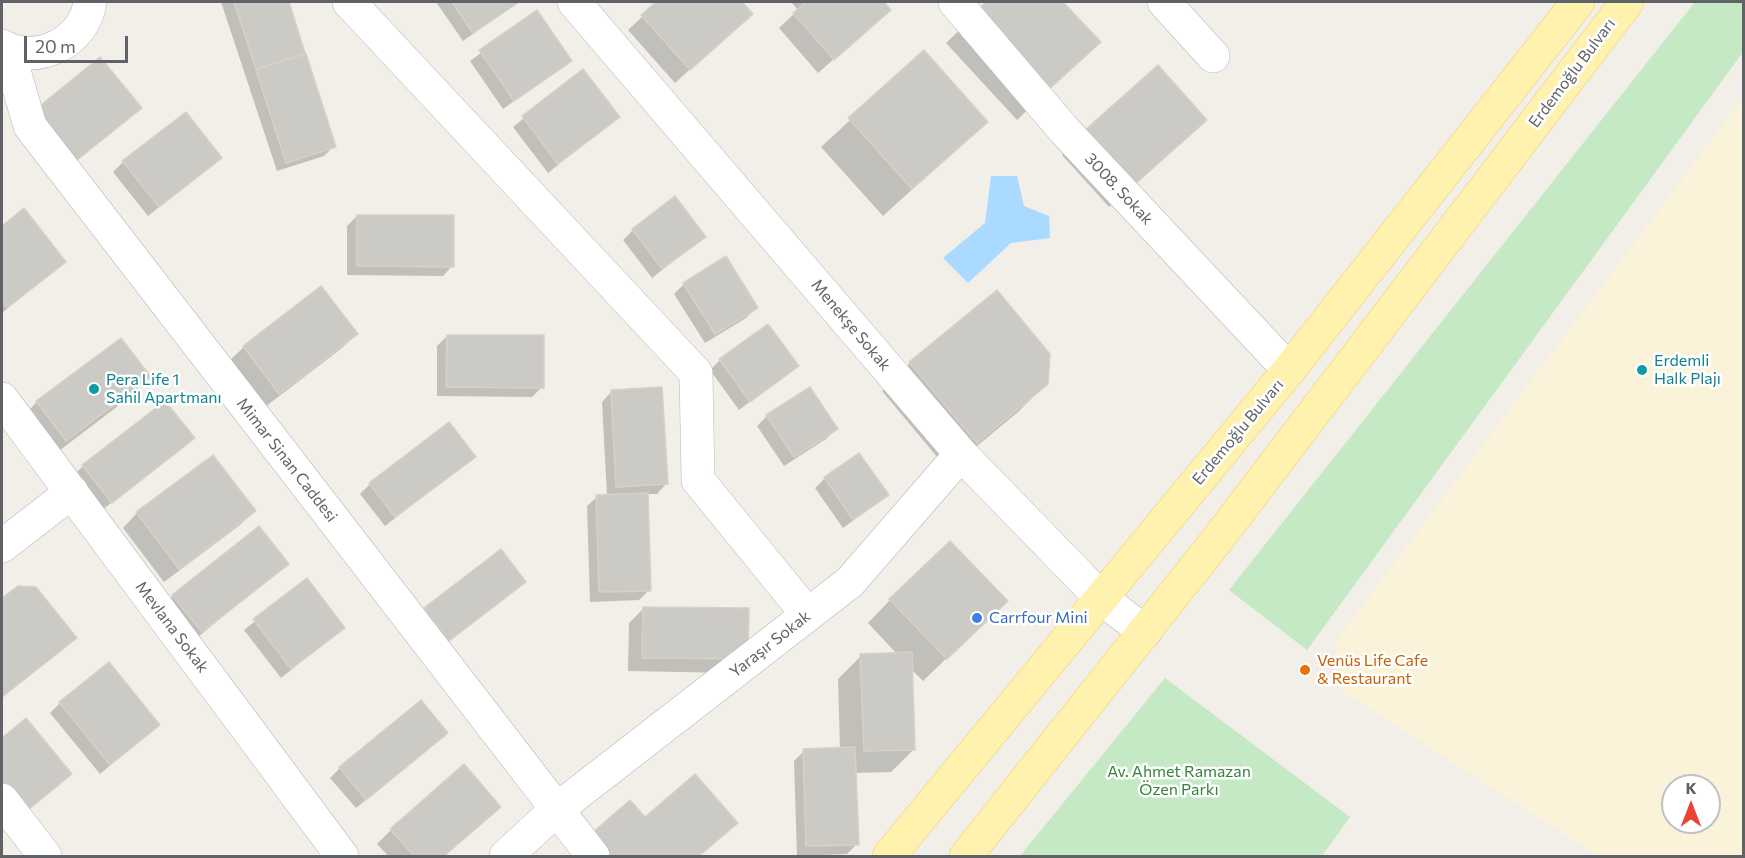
<!DOCTYPE html>
<html>
<head>
<meta charset="utf-8">
<style>
	body { margin:0 }
	#map { position:relative; width:1745px; height:858px; overflow:hidden; background:#f1efe8; font-family:Commissioner,sans-serif }
	canvas { display:block }
	.frame { position:absolute; inset:0; border:3px solid #5f6368; pointer-events:none }
	.north { position:absolute; left:1661px; top:774px; width:60px; height:60px; box-sizing:border-box; background:#fff; border:2px solid #bfc1c3; border-radius:50%; rotate:0deg; font-size:16px; font-weight:700; line-height:24px; text-align:center; color:#5f6368 }
	.north::after { content:''; display:block; margin:auto; width:21px; height:27px; background:#ea4335; clip-path:polygon(50% 0,100% 100%,50% 72%,0 100%) }
	.scale { position:absolute; left:24px; top:36px; width:104px; height:27px; box-sizing:border-box; border:3px solid #5f6368; border-top:0; padding-left:8px; font-size:18px; line-height:21px; white-space:nowrap; color:#5f6368; -webkit-text-stroke:4px #fff; paint-order:stroke }
</style>
</head>
<body>
<div id="map">
<canvas width="1745" height="858"></canvas>
<div class="frame"></div>
<div class="north">K</div>
<div class="scale">20 m</div>
</div>
<script>
const ctx = document.querySelector('canvas').getContext('2d');
ctx.lineJoin = 'round';
function fill(path, color) { ctx.fillStyle = color; ctx.fill(path, 'evenodd'); }
function trace(path, color, width, dash) { ctx.strokeStyle = color; ctx.lineWidth = width; ctx.lineCap = dash ? 'butt' : 'round'; ctx.setLineDash(dash || []); ctx.stroke(path); }
function write(font, color, halo, rows, align = 'center') {
  ctx.font = font + ' Commissioner,sans-serif'; ctx.lineWidth = 5; ctx.setLineDash([]); ctx.textBaseline = 'middle'; ctx.strokeStyle = halo; ctx.fillStyle = color; for (const [text, x, y, turn = 0] of rows) {
    ctx.save(); ctx.translate(x, y); ctx.rotate((+turn || 0) * Math.PI / 180); ctx.textAlign = isNaN(turn) ? turn : align; if (halo) ctx.strokeText(text, 0, 0); ctx.fillText(text, 0, 0); ctx.restore();
  }
}
fill(new Path2D(`
	M1695,2H1743V52L1307,650L1229,590Z
	M1165,678L1350,817L1322,856H1020Z`), '#c5e8c5');
fill(new Path2D(`
	M1743,98V856H1598L1341,690L1336,641ZM1673,786H1709V822H1673Z`), '#fbf3d9');
fill(new Path2D(`
	M991,176H1017L1024,206L1049,216L1050,238L1011,243L968,283L943,258L985,223Z`), '#aadaff');
fill(new Path2D(`
	M221,2H287L304,53L298,58L334,146L324,156L277,171Z
	M436,2H519L463,41Z
	M658,2H740L751,14L675,83L628,30Z
	M791,2H882L889,10L818,73L779,28L798,10Z
	M989,2H1061L1099,42L1017,120L946,43Z
	M537,12L570,61L503,109L470,61Z
	M923,53L986,122L883,216L821,147Z
	M583,71L618,117L548,173L513,127Z
	M140,108L57,177L18,128Z
	M1205,120L1109,207L1062,155L1085,132Z
	M220,158L148,216L113,172L123,162Z
	M24,210L64,262L2,313V228Z
	M357,216L452,266L443,276L347,275V226Z
	M633,230L704,237L652,278L623,240Z
	M684,284L756,308L746,318L705,343L674,294Z
	M320,288L356,334L342,348L265,407L229,361L244,347Z
	M447,336L542,387L532,397L437,396V346Z
	M720,360L797,366L739,410L710,370Z
	M910,363L1047,383L1018,412L948,470L882,391Z
	M149,377L126,400L43,463L14,425L37,402Z
	M611,392L666,484L657,494H646L649,590L639,600L590,602L587,506L597,497L607,496L602,402Z
	M767,416L836,429L826,439L784,466L757,426Z
	M193,438L101,511L73,476L83,466Z
	M474,457L385,526L360,494L370,484Z
	M825,478L887,495L843,528L815,488Z
	M254,511L240,525L164,582L123,528L137,513Z
	M501,551L524,581L438,650L415,619Z
	M287,564L187,646L159,610L173,596Z
	M307,580L343,628L281,678L244,630Z
	M18,588L75,637L2,698V600Z
	M890,600L982,624L923,681L911,669L914,749L891,772L855,773L857,844L847,854L797,856L794,761L804,751L840,749L838,679L861,656L897,654L868,623Z
	M643,609L747,610L732,673L628,671L629,623Z
	M60,703L158,725L100,774L50,713Z
	M26,720L60,783L2,800V740Z
	M436,742L356,808L330,778L340,768Z
	M499,807L444,856H388L377,844L391,830Z
	M645,819L736,823L699,856H585Z`), '#0003');
const building = new Path2D(`
	M234,2H289L305,53L256,69Z
	M452,2H519L473,33Z
	M656,2H742L753,14L690,70L641,15Z
	M806,2H884L891,10L834,60L793,13Z
	M986,2H1063L1101,42L1045,93L973,14Z
	M537,10L572,61L514,101L479,50Z
	M924,50L988,122L912,189L848,118Z
	M306,54L336,147L286,163L256,70Z
	M100,57L142,108L72,164L31,113Z
	M1158,65L1207,120L1133,186L1084,131Z
	M583,69L620,117L558,164L522,116Z
	M186,112L222,158L159,207L122,161Z
	M675,196L706,237L662,269L632,229Z
	M24,208L66,262L7,308L2,301V226Z
	M357,215H454V267L357,266Z
	M726,256L758,308L715,334L683,283Z
	M321,286L358,334L279,394L243,346Z
	M997,290L1050,354L1048,384L977,443L909,362Z
	M768,324L799,366L750,402L719,359Z
	M447,335H544V388L446,387Z
	M121,338L151,377L66,441L36,401Z
	M662,387L668,484L616,487L611,390Z
	M810,387L838,429L794,457L766,415Z
	M165,401L195,438L112,503L82,465Z
	M449,422L476,457L395,517L369,483Z
	M859,453L889,495L853,520L824,477Z
	M213,455L256,511L179,569L136,512Z
	M648,493L651,591L599,592L596,495Z
	M259,526L289,564L202,632L172,595Z
	M950,541L1008,601L947,659L889,599Z
	M501,549L526,582L449,641L424,608Z
	M307,578L345,628L291,669L253,619Z
	M18,586L36,587L77,638L2,697V598Z
	M643,607L749,608L748,659L642,658Z
	M912,652L915,750L864,751L860,654Z
	M109,662L160,725L110,765L59,702Z
	M421,700L448,733L366,800L339,767Z
	M26,718L72,774L28,810L2,779V738Z
	M855,747L859,845L806,846L803,749Z
	M464,764L501,807L444,856H414L390,829Z
	M695,774L738,823L699,856H611L591,834L630,800L645,817Z`);
fill(building, '#cccac5');
trace(building, '#d6d1c6', 1.5);
const minor = new Path2D(`
	M349,2L696,373L698,480L808,615
	M574,2L961,454L1101,598L1145,632
	M955,2L1065,131L1289,370
	M1164,2L1213,56
	M2,46C36,66 85,42 90,2
	M8,50L30,126L593,856
	M2,399L342,856
	M2,546L72,492
	M2,800L45,856
	M506,856L556,810L850,582L961,454`);
const major = new Path2D(`
	M889,856L1289,370L1578,2
	M966,856L1217,540L1627,2`);
trace(minor, '#b5b8bc', 34);
trace(major, '#f2c960', 34);
trace(minor, '#fff', 33);
trace(major, '#fff2af', 33);
for (const [x, y, r, color] of [
	[1642,370,6,"#0f9aa8"],
	[94,389,6,"#0f9aa8"],
	[977,618,6,"#3f7fe0"],
	[1305,670,6,"#e8710a"]
]) { const dot = new Path2D(); dot.arc(x, y, r, 0, 2 * Math.PI); ctx.fillStyle = color; ctx.fill(dot); trace(dot, '#fff', 2); }
write('16px', '#5f6368', '#fff', [
	["Erdemoğlu Bulvarı",1572,73,-53],
	["3008. Sokak",1119,189,47],
	["Menekşe Sokak",851,325,50],
	["Erdemoğlu Bulvarı",1238,432,-50],
	["Mimar Sinan Caddesi",287,460,52],
	["Mevlana Sokak",172,627,53],
	["Yaraşır Sokak",770,644,-38]
]);
write('16px', '#0d838f', '#fff', [
	["Erdemli",1654,361],
	["Halk Plajı",1654,379],
	["Pera Life 1",106,380],
	["Sahil Apartmanı",106,398]
], 'left');
write('16px', '#366cbe', '#fff', [
	["Carrfour Mini",989,618]
], 'left');
write('16px', '#c56008', '#fff', [
	["Venüs Life Cafe",1317,661],
	["& Restaurant",1317,679]
], 'left');
write('16px', '#348238', '#fff', [
	["Av. Ahmet Ramazan",1179,772],
	["Özen Parkı",1179,790]
]);
</script>
</body>
</html>
